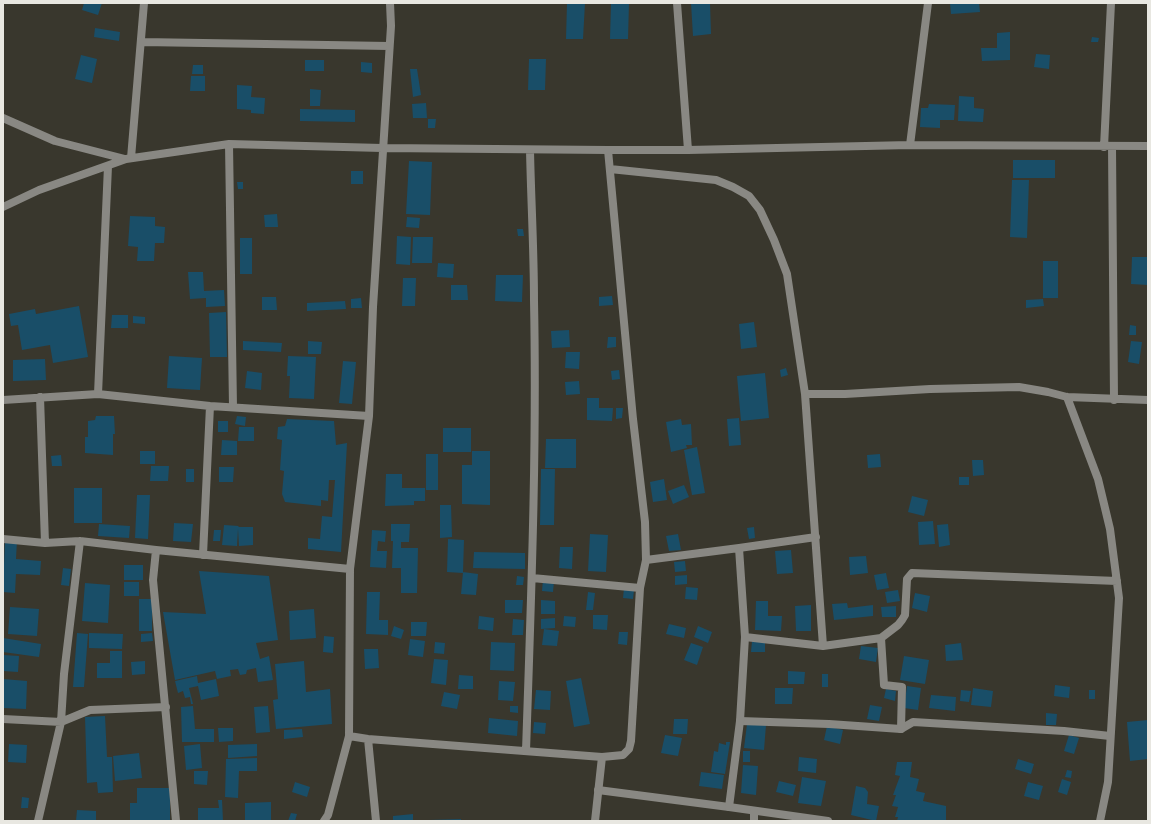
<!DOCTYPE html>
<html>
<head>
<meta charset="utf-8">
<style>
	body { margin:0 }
	#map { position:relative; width:1151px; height:824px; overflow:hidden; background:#39372d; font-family:Karla,sans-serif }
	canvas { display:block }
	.frame { position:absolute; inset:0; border:4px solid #e8e7e1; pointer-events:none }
</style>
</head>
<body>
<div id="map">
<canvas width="1151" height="824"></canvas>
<div class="frame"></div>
</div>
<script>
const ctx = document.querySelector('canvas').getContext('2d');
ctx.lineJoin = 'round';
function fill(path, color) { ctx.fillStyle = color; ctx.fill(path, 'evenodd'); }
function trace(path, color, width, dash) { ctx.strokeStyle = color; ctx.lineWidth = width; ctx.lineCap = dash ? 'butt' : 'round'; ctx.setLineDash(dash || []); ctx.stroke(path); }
fill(new Path2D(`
	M84,3H102L98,15L82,10Z
	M567,3H585L583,39H566Z
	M611,3H629L628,39H610Z
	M691,3H710L711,34L693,36Z
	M950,3H979L980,12L951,14Z
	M95,28L120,32L119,41L94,37Z
	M1010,32V60L982,61L981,48H997V33Z
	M1092,37L1099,38L1098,42H1091Z
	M1036,54L1050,55L1049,69L1034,67Z
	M81,55L97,59L92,83L75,79Z
	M529,59H546L545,90H528Z
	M305,60H324V71H305Z
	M361,62L372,63V73L361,72Z
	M193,65H203V74H192Z
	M410,69H417L421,95L413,97Z
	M191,76H205V91H190Z
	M237,85L252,86L251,97L265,98L264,114L251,113V110L237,109Z
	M310,89L321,90L320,106H310Z
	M959,96L974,97V108L984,109L983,122L958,121Z
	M426,103L427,118H413L412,104Z
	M929,104L955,105L954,120H940V128L920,127L921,108H928Z
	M300,109L355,110V122L300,121Z
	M428,119H436L435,128H428Z
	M1013,160H1055V178H1013Z
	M409,161L432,162L430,215L406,214Z
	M351,171H363V184H351Z
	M1012,180H1029L1027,238L1010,237Z
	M237,182H243V189H238Z
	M277,214L278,227H265L264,215Z
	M130,216L155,217V226L165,227L164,243H155L154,261H137L138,247L128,246Z
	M407,217L420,218L419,228L406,227Z
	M517,229H523L524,236H518Z
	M397,236L411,237L410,265L396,264Z
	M413,237H433L432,263H412Z
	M240,238H252V274H240Z
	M1132,257H1148V285L1131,284Z
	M1043,261H1058V298H1043Z
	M438,263L454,264L453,278L437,277Z
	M188,272H203L204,291L224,290L225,306L206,307V298L190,299Z
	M496,275H523L522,302L495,301Z
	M403,278H416L415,306H402Z
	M451,285H467L468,300H451Z
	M612,296L613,305L599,306V297Z
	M262,297H276L277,310H262Z
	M361,298L362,308H351V299Z
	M1043,299L1044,306L1026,308V300Z
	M345,301L346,309L307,311V303Z
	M79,306L88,357L53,363L50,345L22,350L18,325L11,326L9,314L35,309L36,314Z
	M226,312L227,357H210L209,313Z
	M112,315H128V328H111Z
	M133,316L145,317V324L133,323Z
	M754,322L757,347L741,349L739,324Z
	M1130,325L1136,326V335H1129Z
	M569,330L570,347L552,348L551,331Z
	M608,337H616V347L607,348Z
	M243,341L282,343L281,352L243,350Z
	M308,341L322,342L321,354H308Z
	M1131,341L1142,342L1139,364L1128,362Z
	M566,352H580L579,369L565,368Z
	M169,356L202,358L200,390L167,388Z
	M288,356L316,357L314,399L289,398L290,376H287Z
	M45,359L46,380L13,381V360Z
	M343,361L356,362L352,404L339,403Z
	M786,368L788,375L781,377L780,370Z
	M619,370L620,379L612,380L611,371Z
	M247,371L262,373L261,390L245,388Z
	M765,373L769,418L741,421L737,376Z
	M579,381L580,394L566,395L565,382Z
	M587,398H599V408H613L612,421L587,420Z
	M616,408H623L622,418L616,419Z
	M96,416H114L115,434H113V455L85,453V437H88V421L95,420Z
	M237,416L246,417L245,426L235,424Z
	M739,418L741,445L729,446L727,419Z
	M287,419L334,421L336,445L347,443L341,552L308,549V538L320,539L322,516L332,517L335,480H329L328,501L321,500V506L285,502L282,494L284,471L280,470L282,440L277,439L278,427L285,426Z
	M681,419L682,425L691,424L692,445H686L687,448L671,452L666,422Z
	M218,421H228V432H218Z
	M239,427H254V441H238Z
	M443,428H471V452H443Z
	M546,439H576V468H545Z
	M222,440L237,441V455H221Z
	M697,447L705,493L692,495L684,450Z
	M140,451H155V464H140Z
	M472,451H490V505L462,504V465H472Z
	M426,454H438V490H426Z
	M880,454L881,467L868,468L867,455Z
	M61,455L62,466H52L51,456Z
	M972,460H983L984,475L973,476Z
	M151,466H169L168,481H150Z
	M219,467H234L233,482H219Z
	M186,469H194V482H186Z
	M541,469H555L554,525H540Z
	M386,474H402V488H425V501H414V505L385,506Z
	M959,477H969V485H959Z
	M664,479L667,500L653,502L650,482Z
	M684,485L689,497L673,504L668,491Z
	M74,488H102V523H74Z
	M137,495H150L148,539L135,538Z
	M912,496L928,500L924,516L908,512Z
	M440,505H451L452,537L440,538Z
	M933,521L935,544L919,545L918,522Z
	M174,523L193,524L191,542L173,541Z
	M99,524L130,526L129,538L98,536Z
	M391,524H410L409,542H401V548H418L417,593H401V568H392L393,541H391Z
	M948,524L950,545L939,547L937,525Z
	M224,525L239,526L238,527H253V545L239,546L238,529L237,546L222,545Z
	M754,527L755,538L749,539L747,528Z
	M214,530H221L220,541H213Z
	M372,530L386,531L385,542L378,541L377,551H387L386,568L370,567Z
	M590,534L608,535L606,572L588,571Z
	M678,534L681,550L669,551L666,536Z
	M5,539L17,540L16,559L41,561L40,575L16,574L15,593L3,592Z
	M448,539L464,540L463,573L447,572Z
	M560,547H573L572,569L559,568Z
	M791,550L793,573L777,574L775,551Z
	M474,552L525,553V569L473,568Z
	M866,556L868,573L850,575L849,557Z
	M685,561L686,571L675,572L674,562Z
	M124,565H143V580H124Z
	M63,568L71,569L69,586L61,585Z
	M199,571L269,576L278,640L256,643L260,659L269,656L273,680L258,682L256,668L247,670L246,674L240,675L238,669L230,670L231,676L217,679L215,671L175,680L163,612L206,614Z
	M463,572L478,574L476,595L461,594Z
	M886,573L889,588L877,590L874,575Z
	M687,575V584L675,585V576Z
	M517,576L524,577L523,585H516Z
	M543,579L554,581L553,592L542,591Z
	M124,582H139V596H124Z
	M85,583L110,585L108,623L82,621Z
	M686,587L698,588L697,600L685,599Z
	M624,588L634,590L633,599L623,598Z
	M898,590L900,601L887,603L885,592Z
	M367,592H380L379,620H388V635L366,634Z
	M588,592L595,593L593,610H586Z
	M915,593L930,596L927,612L912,608Z
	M139,599H152V631H139Z
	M505,600H523L522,613H505Z
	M541,600L555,601V614H541Z
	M756,601H768V616H782L781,631L755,630Z
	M847,603L848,608L873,605V616L834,620L832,604Z
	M811,605V631H796L795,606Z
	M896,606V617H882L881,607Z
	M10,607L39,609L37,636L8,634Z
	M314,609L316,638L290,640L289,611Z
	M593,615H608L607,630L593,629Z
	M479,616L494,618L493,631L478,629Z
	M564,616L576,617L575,627L563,626Z
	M555,618V628L541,629V619Z
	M513,619L524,620L523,635H512Z
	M411,622H427L426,636H411Z
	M669,624L686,628L684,638L666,634Z
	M394,626L404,630L401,639L391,636Z
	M698,626L712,632L708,643L694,637Z
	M544,629L559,631L557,646L542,645Z
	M619,632H628L627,645L618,644Z
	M77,633L88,634L84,687H73Z
	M89,633L123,634L122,649L89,648Z
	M152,633L153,641L141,642V634Z
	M324,636L334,637L333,653L323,652Z
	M3,638L41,644L39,657L3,652Z
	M410,639L425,641L423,657L408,655Z
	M752,641H765V652H751Z
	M435,642L445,643L444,654L434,653Z
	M491,642L515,643L514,671L490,670Z
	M691,643L703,647L697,665L684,660Z
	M961,643L963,660L946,661L945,645Z
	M861,646L878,648L876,662L859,659Z
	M364,649H378L379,668L365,669Z
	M110,651H122V678H97V663H110Z
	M3,655L19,656L18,672L3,671Z
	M904,656L929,660L925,684L900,680Z
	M434,659L448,660L446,685L431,683Z
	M145,661V674L132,675L131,662Z
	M304,661L306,692L330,689L332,724L276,729L273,700L278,699L275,664Z
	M788,671L805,672L804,684H788Z
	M822,674H828V687H822Z
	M459,675L473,676V689H458Z
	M197,676L198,683L216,679L219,696L201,700L198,686L189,688L193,704H191L190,697L185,698L183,691L178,693L175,681Z
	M581,678L590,724L574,727L566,681Z
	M3,679L27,681L26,709L3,708Z
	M499,681L515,682L513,701L498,700Z
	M1055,685L1070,687L1069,698L1054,696Z
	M907,686L921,688L918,710L904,708Z
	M775,688H793L792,704H775Z
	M973,688L993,691L991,707L971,705Z
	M886,689L896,691L895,701L884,698Z
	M536,690L551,691L550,710L534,709Z
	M961,690L971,691L969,702L960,701Z
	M1089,690H1095V699H1089Z
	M444,692L460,695L457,709L441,706Z
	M931,695L956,697L955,711L929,708Z
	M870,705L882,707L879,721L867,719Z
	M193,706L195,729H214V742H182L181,707Z
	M268,706L270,732L256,733L254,707Z
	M510,706H518V713L510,712Z
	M1046,713L1057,714L1056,725H1046Z
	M105,716L107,757H112L113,792L98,793L97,782L87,783L85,717Z
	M489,718L518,721L517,736L488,733Z
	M674,719H688L687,734H673Z
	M1148,720V759L1130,761L1127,722Z
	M534,722L546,723L545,734L533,733Z
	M747,724L766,725L764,750L744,748Z
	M827,726L843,730L840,744L824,740Z
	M218,728H233V741L219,742Z
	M302,729L303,737L284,739V730Z
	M665,735L682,738L678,756L661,753Z
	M1069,735L1079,738L1074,754L1064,751Z
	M726,742H730L725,774L711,772L714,751L718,752L719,743L726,745Z
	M9,744L27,745L26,763L8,762Z
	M200,744L202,768L186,770L184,746Z
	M257,744V756L228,758V745Z
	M743,751H750V762H743Z
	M139,753L142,778L115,781L113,756Z
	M799,757L817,759L816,773L798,771Z
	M257,758V771H239L238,798L225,797L226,759Z
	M1018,759L1034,764L1031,774L1015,769Z
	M897,762H912L910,777L919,779L916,791L925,793L923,801L946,806V821H897L898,817H895L898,807L892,806L896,795H893L900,776L895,775Z
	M743,765L758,766L756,795L741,793Z
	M1067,770L1072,771L1071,778L1065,777Z
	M194,771H208L207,785L194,784Z
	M701,772L724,775L722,789L699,786Z
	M802,777L826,781L821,806L798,803Z
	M1062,779L1071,782L1067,795L1058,792Z
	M779,781L796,785L793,796L776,792Z
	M295,782L310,787L307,797L292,792Z
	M1028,782L1043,786L1039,800L1024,796Z
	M856,786L865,788L868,792L867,804L879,806L876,821L851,815Z
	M137,788H170V821H130V803H137Z
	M22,797L29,798L28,808H21Z
	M218,800H222L223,821H198V808H219Z
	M271,802V821H245V803Z
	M77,810L96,811V821H76Z
	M291,813L297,814L295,821H288Z
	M413,814V821H393V816Z
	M461,819V821H429V820Z`), '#194e68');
trace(new Path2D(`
	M740,721L829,724L901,729L913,722L1064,731L1110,736
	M598,790L729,807L828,821`), '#898883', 8);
trace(new Path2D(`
	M677,3L688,150
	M142,42L389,46
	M3,118L55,141L125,159
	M229,144L233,407
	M910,145L928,3
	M1112,146L1114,400
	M1104,147L1111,3
	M131,158L144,3
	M610,169L716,180L733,187L749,196L760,210L774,240L787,274L805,394L823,646
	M3,207L39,190L126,159L229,144L382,148L608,150H688L910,145L1148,146
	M98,394L108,166
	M805,394H845L930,389L1019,387L1048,392L1067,397L1148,400
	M40,397L45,543
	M1067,397L1098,479L1110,529L1119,598L1108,782L1100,821
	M3,400L98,394L210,406L369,416
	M3,539L45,543L80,541L156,550L350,569
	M156,550L153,580L176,821
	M203,555L210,406
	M646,560L739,548L816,537
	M532,578L640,588
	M745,637L823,646L881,638L898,625L902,620L905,615L907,579L912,573L1117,581
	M881,638L884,685L902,687L901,729
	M3,719L61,722L90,710L166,707
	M349,736L368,739L602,757L623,755L629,749L631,741L640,588L646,560L645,522L633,419L608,150
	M368,739L376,821
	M526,751C531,601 537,451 534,301C534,250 531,200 530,150
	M729,807L740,721L745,637L739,548
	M754,811V821
	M38,821L61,722L64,674L80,541
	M324,821L328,815L349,736L350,569L369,416L373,307L391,26L390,3
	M595,821L602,757`), '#898883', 8);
</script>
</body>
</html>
